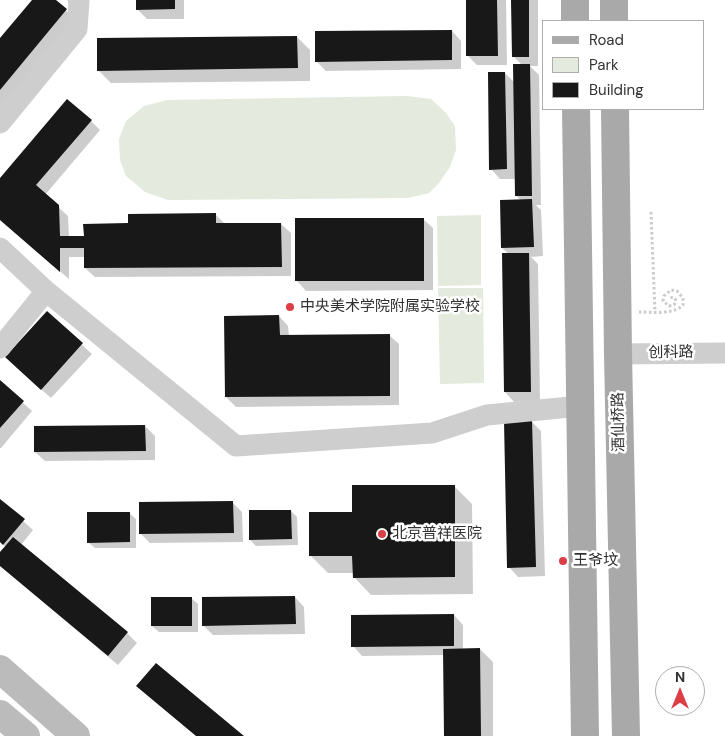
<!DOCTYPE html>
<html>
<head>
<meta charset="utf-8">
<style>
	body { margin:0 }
	#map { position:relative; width:725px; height:736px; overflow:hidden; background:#fff; font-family:"DM Sans",sans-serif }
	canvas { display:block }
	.legend { position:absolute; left:542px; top:20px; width:162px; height:90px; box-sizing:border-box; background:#fff; border:1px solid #adadad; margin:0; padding:6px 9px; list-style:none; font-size:15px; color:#313131 }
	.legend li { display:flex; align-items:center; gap:10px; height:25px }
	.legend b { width:25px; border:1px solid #adadad }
	.north { position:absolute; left:655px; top:666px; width:50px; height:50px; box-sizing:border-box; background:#fff; border:1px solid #adadad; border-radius:50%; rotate:0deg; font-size:14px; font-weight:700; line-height:20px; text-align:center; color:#313131 }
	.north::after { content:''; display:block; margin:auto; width:18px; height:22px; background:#dd3e46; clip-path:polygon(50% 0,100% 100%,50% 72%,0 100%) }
</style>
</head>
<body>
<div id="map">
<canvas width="725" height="736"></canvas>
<ul class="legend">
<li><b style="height:6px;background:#a9a9a9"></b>Road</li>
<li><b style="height:14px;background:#e4eadd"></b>Park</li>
<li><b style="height:14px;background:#181818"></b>Building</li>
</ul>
<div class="north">N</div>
</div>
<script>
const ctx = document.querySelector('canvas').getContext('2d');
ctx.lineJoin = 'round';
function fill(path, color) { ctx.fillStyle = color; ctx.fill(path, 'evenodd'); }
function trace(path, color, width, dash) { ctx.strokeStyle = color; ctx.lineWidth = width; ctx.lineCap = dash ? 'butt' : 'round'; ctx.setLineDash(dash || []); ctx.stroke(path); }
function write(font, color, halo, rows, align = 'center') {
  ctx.font = font + ' "DM Sans","Noto Sans SC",sans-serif'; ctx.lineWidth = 5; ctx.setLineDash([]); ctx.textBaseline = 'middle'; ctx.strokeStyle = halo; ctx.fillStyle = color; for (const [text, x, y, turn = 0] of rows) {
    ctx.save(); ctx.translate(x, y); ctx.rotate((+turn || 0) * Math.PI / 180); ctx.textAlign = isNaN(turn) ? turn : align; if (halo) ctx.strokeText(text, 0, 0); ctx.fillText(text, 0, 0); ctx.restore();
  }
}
fill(new Path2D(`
	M407,96L431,99L446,113L455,126L456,150L450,167L439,183L429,193L408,198L168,200L145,192L126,176L120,160L119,139L126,121L144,106L167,100Z
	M481,215V285L438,286L437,216Z
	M438,288H483L484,383L440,384Z`), '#e4eadd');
fill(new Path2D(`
	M34,0H55L79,23L0,117V40Z
	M137,0H184V19H147L137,9Z
	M467,0H506L507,65H477L468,56Z
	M513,0H538V66H530L539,75L541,205H536L541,210L543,256L531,257L538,264L540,401L514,402L505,392L509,254L502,248L521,201L516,195V179H500L491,169L505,73L515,83L522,65L513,56Z
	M452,31L461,41V69L326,71L316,61Z
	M297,37L310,50V81L111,83L98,70Z
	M91,121L100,130L45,195L68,216L69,237H85L130,225L215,214L225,224H281L291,233V276L95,277L85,268V257H69V279L0,220V180Z
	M423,219L433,228V290L306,291L297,281Z
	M48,313L92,354L51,398L16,367Z
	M279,316L288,326L289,336L389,335L399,344V405L236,407L226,397Z
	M0,382L32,411L1,448H0Z
	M532,422L541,431L545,576L518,577L509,567Z
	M145,426L155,436V460L45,461L35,452Z
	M454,486L472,504L473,594L371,595L354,577V573H328L310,555L353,513Z
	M0,500L33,530L21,545L127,633L137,643L118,665L0,566V554L6,547L0,542Z
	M233,503L242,512L243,542L150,543L140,533Z
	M291,511L297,517L298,545L256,546L250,540Z
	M129,513L136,519V548H95L88,542Z
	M295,597L304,607L305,634L213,635L203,625Z
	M191,598L198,604V632H159L152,626Z
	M454,615L463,625V650L480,649L493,662V736H446L445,655L362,656L353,646Z`), '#0003');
fill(new Path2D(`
	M32,0H56L67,9L0,90V38Z
	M136,0H175V9L136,10Z
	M466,0H497L498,56H466Z
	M511,0H529V57H512Z
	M452,30V60L315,62V31Z
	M297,36L298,68L97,71V38Z
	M513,64H530L532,196H515Z
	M488,72H505L507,169L489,170Z
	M67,99L92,120L36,185L59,205L60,236H84L83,224L128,223V214L216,213V223H281L282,267L84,268V248H60V272L0,220V178Z
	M532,199L534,247L501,248L500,200Z
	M295,218H424V281H295Z
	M502,253H529L531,392H504Z
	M47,311L83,343L41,390L5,357Z
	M279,315L280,335L390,334V396L225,397L224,316Z
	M0,380L24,401L0,428Z
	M532,420L536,567L507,568L504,421Z
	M145,425L146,451L34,452V426Z
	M352,485H455V577L353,578L352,556H309V512H352Z
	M0,499L25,519L3,545L0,542Z
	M233,501L234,533L139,534V502Z
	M249,510H291L292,539L249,540Z
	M87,512H130V542L87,543Z
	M13,537L128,632L108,656L0,566V552Z
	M295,596L296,624L202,626V597Z
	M151,597H192V626H151Z
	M454,614V646L351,647V615Z
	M480,648L481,736H444L443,649Z
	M156,663L244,736H196L136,686Z`), '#181818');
trace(new Path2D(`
	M651,212L655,312
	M639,312C652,312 673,315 683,305V298L677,291L671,290L664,296L663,301L669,306L674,305L676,301L675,298L669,297`), '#cbcbcb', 3, [2.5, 2.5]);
trace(new Path2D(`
	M0,123L77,29L79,1L78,0
	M0,248L46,291L236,446L432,433L487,415L581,406
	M0,348L46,291
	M618,354L725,353`), '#cecece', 21);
trace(new Path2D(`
	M0,669L76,736
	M0,714L26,736`), '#bbb', 28);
trace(new Path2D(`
	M575,0V21
	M614,0V21
	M576,109L585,736
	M615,109L618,354L626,736`), '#a9a9a9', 28);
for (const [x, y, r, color] of [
	[290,307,5,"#dd3e46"],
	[382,534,5,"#dd3e46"],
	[563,561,5,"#dd3e46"]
]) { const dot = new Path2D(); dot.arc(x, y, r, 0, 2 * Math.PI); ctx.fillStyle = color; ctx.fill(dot); trace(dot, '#fff', 2); }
write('15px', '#313131', '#fff', [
	["中央美术学院附属实验学校",300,307],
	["北京普祥医院",392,534],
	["王爷坟",573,561]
], 'left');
write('15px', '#313131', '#fff', [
	["创科路",671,353,-1],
	["酒仙桥路",619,422,-91]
]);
</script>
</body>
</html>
